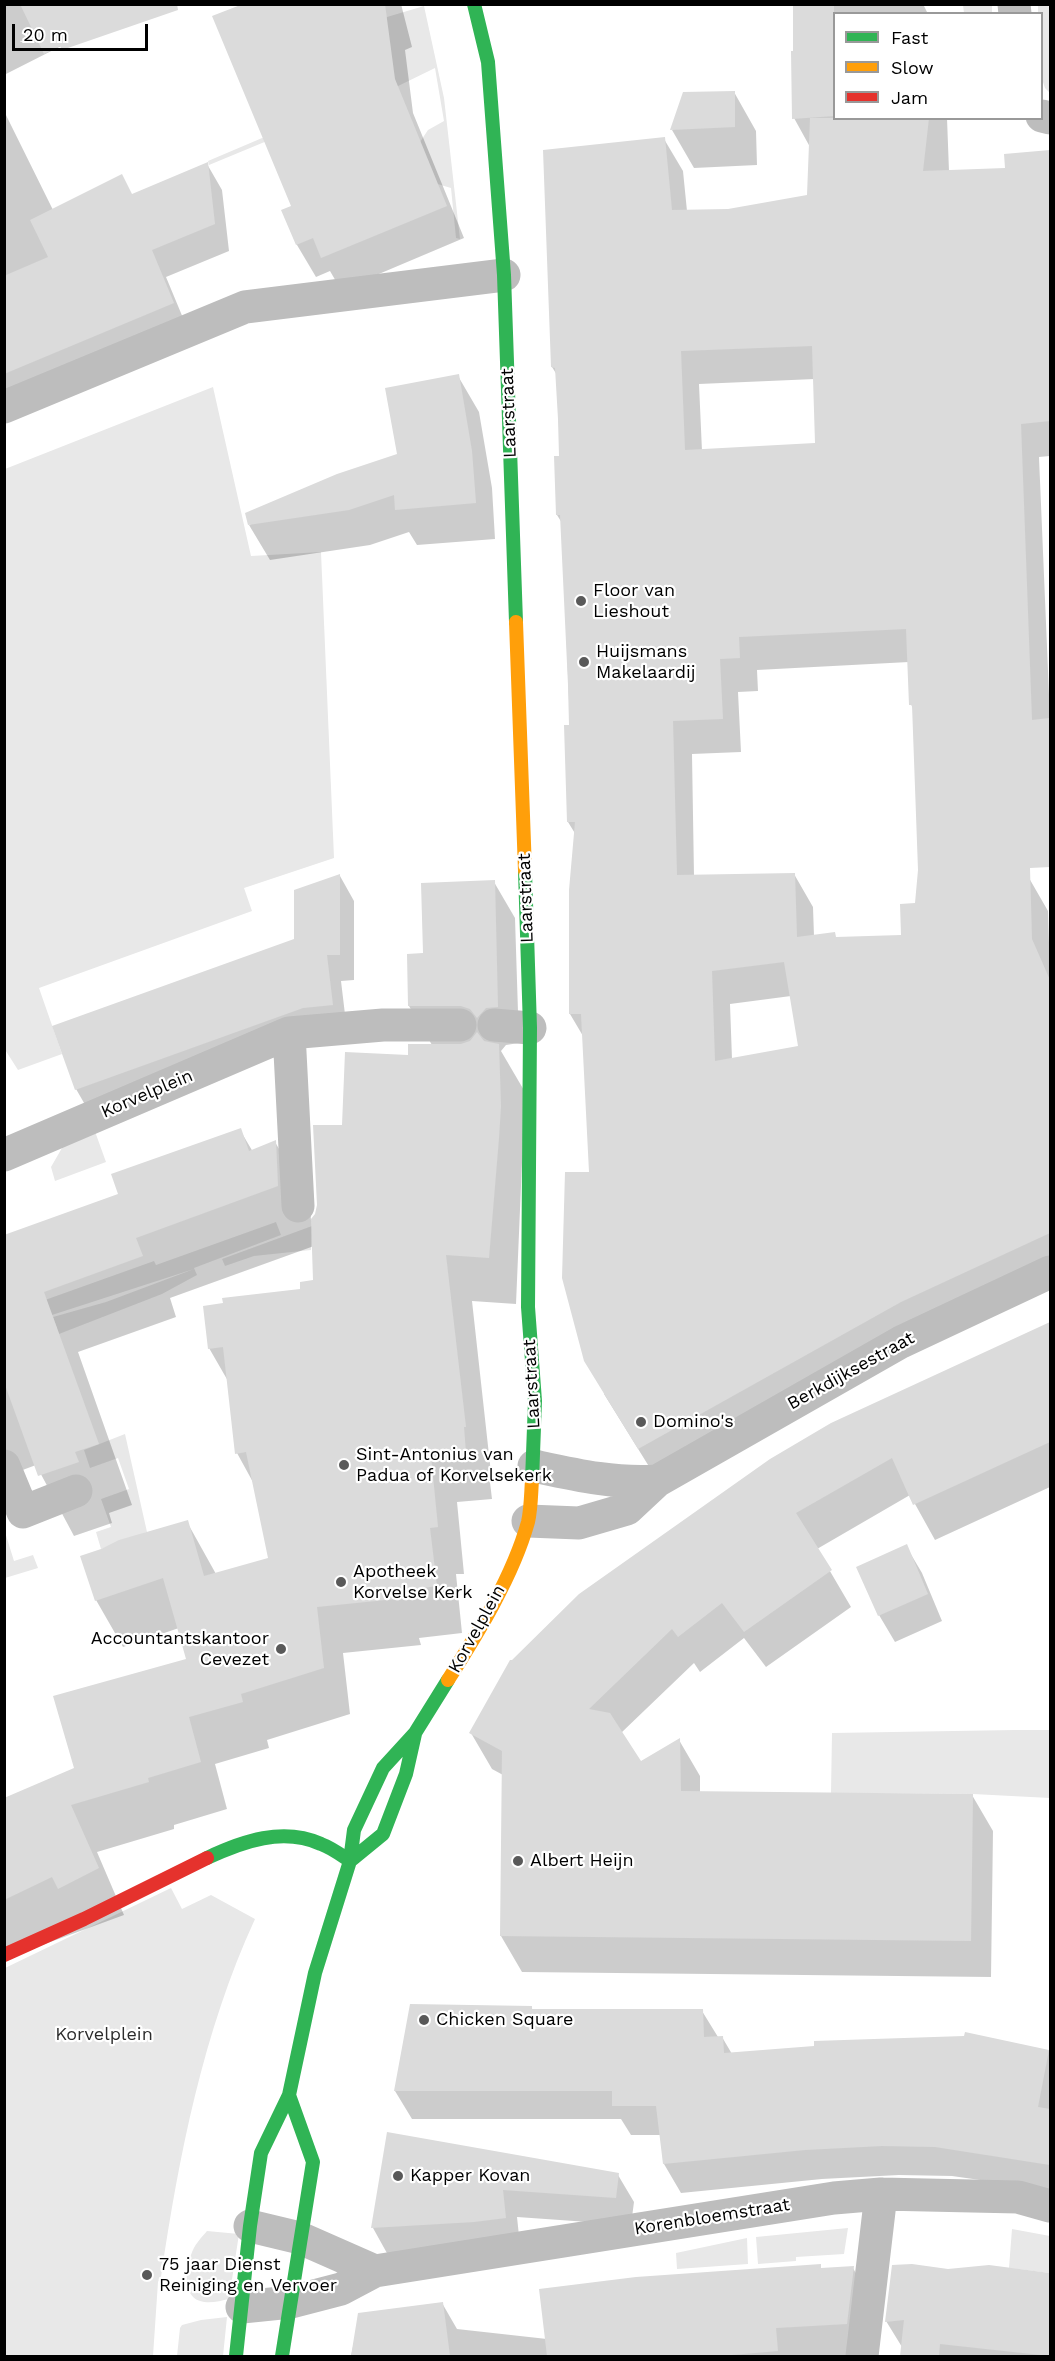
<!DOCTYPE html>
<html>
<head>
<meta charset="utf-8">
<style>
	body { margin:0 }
	#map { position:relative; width:1055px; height:2361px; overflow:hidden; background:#fff; font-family:"Work Sans",sans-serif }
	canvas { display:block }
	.frame { position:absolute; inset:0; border:6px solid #000; pointer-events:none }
	.legend { position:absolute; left:833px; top:12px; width:210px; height:108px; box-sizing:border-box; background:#fff; border:2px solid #999; margin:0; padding:8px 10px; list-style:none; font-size:18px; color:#000 }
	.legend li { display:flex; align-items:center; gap:12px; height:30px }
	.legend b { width:30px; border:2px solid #999 }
	.scale { position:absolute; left:12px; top:24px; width:136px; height:27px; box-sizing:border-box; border:3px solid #000; border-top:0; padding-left:8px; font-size:18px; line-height:21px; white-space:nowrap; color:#000; -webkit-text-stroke:4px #fff; paint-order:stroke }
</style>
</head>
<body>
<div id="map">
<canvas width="1055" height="2361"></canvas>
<div class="frame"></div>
<ul class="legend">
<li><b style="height:8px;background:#30b455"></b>Fast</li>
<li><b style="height:8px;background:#ff9f0a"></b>Slow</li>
<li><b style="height:8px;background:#e5322d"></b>Jam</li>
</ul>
<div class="scale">20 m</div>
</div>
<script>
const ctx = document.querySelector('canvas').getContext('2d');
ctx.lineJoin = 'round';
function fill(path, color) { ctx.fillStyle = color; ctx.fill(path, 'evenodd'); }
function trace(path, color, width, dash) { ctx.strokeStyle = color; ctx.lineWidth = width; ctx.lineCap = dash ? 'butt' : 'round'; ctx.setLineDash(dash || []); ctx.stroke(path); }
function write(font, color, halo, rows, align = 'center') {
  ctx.font = font + ' "Work Sans",sans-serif'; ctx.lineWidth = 4.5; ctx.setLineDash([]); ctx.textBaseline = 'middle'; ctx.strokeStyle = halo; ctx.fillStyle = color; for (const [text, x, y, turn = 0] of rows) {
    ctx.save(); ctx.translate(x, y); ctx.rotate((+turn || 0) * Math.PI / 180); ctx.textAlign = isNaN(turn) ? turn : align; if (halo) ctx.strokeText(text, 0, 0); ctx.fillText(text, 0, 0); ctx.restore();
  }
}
fill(new Path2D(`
	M963,5H992V13H964Z
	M1038,5H1050V93L1045,88L1042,79V14L1038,13Z
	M424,6L444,98L460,239L456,238L451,188L434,183L418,145L428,130L444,121L435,68L390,90L209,165L208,161L328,110L387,17Z
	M213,387L251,556L321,552L334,858L244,888L252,911L39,988L62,1054L18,1070L4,1048L5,469Z
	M93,1126L106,1162L55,1181L51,1167L66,1141Z
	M276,1222L281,1235L194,1268L197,1275L162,1294L59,1334L53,1317L106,1302L194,1269L52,1315L17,1310L154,1261L156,1265Z
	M312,1226L311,1250L254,1256L225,1266L222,1259Z
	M125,1434L147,1532L101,1549L96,1532L111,1527L101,1499L129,1489L118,1458L90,1468L84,1450Z
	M5,1532L14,1561L33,1555L38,1568L5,1578Z
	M1015,1730H1050V1798L973,1794L831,1793L832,1733Z
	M171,1888L182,1909L211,1895L255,1919C203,2032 179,2155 161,2277L158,2282L153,2356H5V1968Z
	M848,2228L844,2254L796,2257V2261L758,2264L756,2237Z
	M1012,2229L1050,2236V2273L1009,2268Z
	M207,2231L239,2234L229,2299C220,2301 209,2304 200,2301C182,2295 186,2269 191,2255C194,2245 201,2238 207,2231Z
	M747,2238L748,2264L677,2269L676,2253Z
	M227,2317L223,2356H177L180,2328L182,2325L201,2320Z`), '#e8e8e8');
fill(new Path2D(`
	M4,4H144L4,75Z
	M343,4H401L412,47L405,50L413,113L464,238L341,290L330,271L316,277L297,245L283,211L293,207Z
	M794,4L924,6L928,14H834V118H947L949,171L1006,169L1005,156L1050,152V456L1039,457L1050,718V797L1020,799L1029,878L1048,911L1050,974V1275L658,1481L604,1394L583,1036L570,1014L576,835L568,822L570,727L562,523L557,515L560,457L557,375L552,367L664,139L683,171L687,211L729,210L808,196L810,147L794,118ZM815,379L817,444L702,451L699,384ZM909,662L911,704L913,709L919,870L916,905L903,936L837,939L814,936L813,907L794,874L694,876L692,754L741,752L738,692L758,691L757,670ZM791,996L800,1047L732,1059L730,1004Z
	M734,92L756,131L757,165L694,168L672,130Z
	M4,111L53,210L132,195L207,164L222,190L229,251L166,277L188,330L4,406Z
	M458,376L479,412L492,488L495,539L417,545L409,532L370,545L270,560L249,525L399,455Z
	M340,876L354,901V980L341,981L347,1031L91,1115L76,1089L296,940Z
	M494,882L515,918L519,1043L506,1045L501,1051L525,1092L516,1304L472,1301L491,1473L489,1474L492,1499L457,1502L464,1574H456L462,1633L419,1638L421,1645L343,1653L350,1714L267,1740L269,1748L215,1764L227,1809L174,1825V1829L97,1852L124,1915L4,1959V1800L75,1769L188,1660L179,1628L123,1647L96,1600L187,1522L216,1574L270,1559L254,1484L237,1453L228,1381L209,1348L315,1281L314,1246L170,1298L176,1317L78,1352L132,1505L109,1513L112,1523L74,1536L36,1465L4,1477V1236L120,1194L240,1130L253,1152L275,1142L310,1202L311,1221L316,1215L343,1127L410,1056L432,1045L409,1006L425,955Z
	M1050,1324V1487L935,1540L910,1495L817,1549L851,1607L766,1667L744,1638L700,1672L694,1663L621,1733L640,1763L679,1740L700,1776V1793L972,1795L993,1831L991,1977L522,1972L501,1936L503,1775L492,1769L471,1733L832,1425Z
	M906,1546L922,1573L942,1621L895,1642L879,1615Z
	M531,2007L533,2010L702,2011L718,2037H722L732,2054L965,2038L966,2034L1050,2051V2190L952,2176L899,2175L822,2179L681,2193L664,2164L661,2135H631L621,2119H412L395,2091Z
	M389,2134L618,2175L634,2202L631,2225L517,2217L520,2245L388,2255L373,2228Z
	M820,2266L822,2270L853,2268L870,2299L851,2356H351L360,2314L442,2303L457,2329L547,2339Z
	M989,2267L1050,2275V2356H901L902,2347L886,2321L948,2270Z`), '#0003');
fill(new Path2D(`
	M20,4H177L178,10L62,50L60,46L44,54Z
	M243,4H385L395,79L447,206L321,258L313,238L296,245L281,210L291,206L212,16Z
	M793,4H834V116L792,119L791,51H793Z
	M735,91V127L670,130L683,92Z
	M810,118H929L923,171L1005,168L1004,154L1050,150V421L1021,424L1032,720L1050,718V867L1030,868L1032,939L1050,980V1233L901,1302L638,1449L584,1361L562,1278L565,1172H589L581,1014H569V890L575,822H567L564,725H569L568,685L560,515H556L554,456H559L558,419L555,368L551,367L543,150L665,137L672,210L728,209L807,195ZM812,346L815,443L685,450L681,351ZM906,629L909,705H912L918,870L915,903L900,904L901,935L836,937L835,932L797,937L795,873L677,875L673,721L723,719L720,659L740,658L739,637ZM784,962L798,1046L715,1061L712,971Z
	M208,162L215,224L152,250L174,303L4,374V276L48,257L30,220L122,174L132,194Z
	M459,374L472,451L476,503L395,510L394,495L349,510L248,525L245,513L337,474L397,454L385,388Z
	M340,874V955H327L333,1005L303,1008L75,1090L52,1026L294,939V890Z
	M495,880L498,1007L486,1008L477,1018L470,1009L461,1006H408L407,954L423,953L421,883Z
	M477,1032L484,1041L499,1044L501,1106L499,1138L489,1258L446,1255L466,1427H464L466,1453L431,1456L438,1527L430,1528L437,1586L394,1592L395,1599L317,1607L324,1668L241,1694L243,1702L189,1717L201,1762L148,1778L149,1782L71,1805L99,1868L58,1889L52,1877L4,1900V1798L74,1768L53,1696L186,1659L163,1578L95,1601L80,1556L101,1549L119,1540L188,1520L204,1576L268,1558L246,1452L235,1454L223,1347L208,1349L203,1306L223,1303L222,1298L300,1289V1282L313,1280L311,1219L315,1214L317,1205L313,1125H342L345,1052L408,1055V1044H461L470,1041Z
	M241,1128L249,1151L276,1140L278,1186L136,1238L143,1256L44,1292L99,1444L75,1452L79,1462L38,1476L4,1382V1235L118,1194L111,1174Z
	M1050,1322V1442L913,1505L892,1458L796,1513L832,1570L744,1632L722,1603L678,1637L672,1629L589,1709L610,1713L641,1761L680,1738L681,1791L973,1794L971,1941L500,1936L502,1751L469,1733L510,1660H512L579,1594L770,1459L831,1423Z
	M907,1544L928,1594L878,1616L856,1567Z
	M410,2004L532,2006V2009H703L704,2037L723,2036L724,2053L814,2046V2041L964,2036L965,2032L1049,2050L1038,2107L1050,2109V2165L935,2147L882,2146L805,2150L663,2164L656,2106H612V2091H394Z
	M387,2132L619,2173L616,2198L503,2190L506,2218L474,2222L371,2228Z
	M821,2264V2268L854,2266L847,2324L776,2328L778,2351L720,2356H547L539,2289L636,2277Z
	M912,2264L948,2269L989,2265L1050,2273V2356L940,2344L939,2356H900L904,2320L885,2322L892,2265Z
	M443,2302L450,2356H351L358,2313Z`), '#dbdbdb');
trace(new Path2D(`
	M1014,4L1015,14
	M1042,116L1050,118
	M4,407L245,307L504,275
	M494,1025L530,1028
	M289,1033L298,1206
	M4,1155L289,1033L383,1025H460
	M4,1466L23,1512L76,1491
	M534,1466C576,1475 615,1484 657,1481
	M528,1521L579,1523L627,1509L657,1481L901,1342L1050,1272
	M250,2226L300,2238L375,2271
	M242,2307L291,2302L341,2289L375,2271L834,2198L881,2194L1018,2197L1050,2206
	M862,2356L881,2194`), '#bdbdbd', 33);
trace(new Path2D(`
	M474,4L488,62L504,275L516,622
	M525,871L530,1028L528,1307L535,1401L532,1480
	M207,1858C243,1841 283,1827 321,1844C332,1848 341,1855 350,1861
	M350,1861L383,1834L406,1774L415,1734
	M236,2356L250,2226L261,2153L289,2095L315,1973L350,1861L354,1830L383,1768L415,1733L448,1680
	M282,2356L313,2162L289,2095`), '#30b455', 14);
trace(new Path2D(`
	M516,622L525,871
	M448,1680C478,1633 513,1576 528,1522C531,1509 531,1494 532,1480`), '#ff9f0a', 14);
trace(new Path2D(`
	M4,1955L84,1919L207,1858`), '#e5322d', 14);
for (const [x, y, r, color] of [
	[581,601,6,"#595959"],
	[584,662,6,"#595959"],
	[641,1422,6,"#595959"],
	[344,1465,6,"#595959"],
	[341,1582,6,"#595959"],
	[281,1649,6,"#595959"],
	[518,1861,6,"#595959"],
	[424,2020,6,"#595959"],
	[398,2176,6,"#595959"],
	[147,2275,6,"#595959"]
]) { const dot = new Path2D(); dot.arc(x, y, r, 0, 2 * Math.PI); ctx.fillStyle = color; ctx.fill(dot); trace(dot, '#fff', 2); }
write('18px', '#000', '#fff', [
	["Laarstraat",509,413,-92],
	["Laarstraat",526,898,-92],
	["Korvelplein",147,1094,-23],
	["Berkdijksestraat",851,1371,-29],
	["Laarstraat",532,1384,-93],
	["Korvelplein",477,1629,-61],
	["Korenbloemstraat",712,2217,-9]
]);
write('18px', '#000', '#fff', [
	["Floor van",593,591],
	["Lieshout",593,612],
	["Huijsmans",596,652],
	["Makelaardij",596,673],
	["Domino's",653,1422],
	["Sint-Antonius van",356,1455],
	["Padua of Korvelsekerk",356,1476],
	["Apotheek",353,1572],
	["Korvelse Kerk",353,1593],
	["Accountantskantoor",269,1639,"right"],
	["Cevezet",269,1660,"right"],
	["Albert Heijn",530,1861],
	["Chicken Square",436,2020],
	["Kapper Kovan",410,2176],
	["75 jaar Dienst",159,2265],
	["Reiniging en Vervoer",159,2286]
], 'left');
write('18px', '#2c2c2c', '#fff', [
	["Korvelplein",104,2035]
]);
</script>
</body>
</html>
